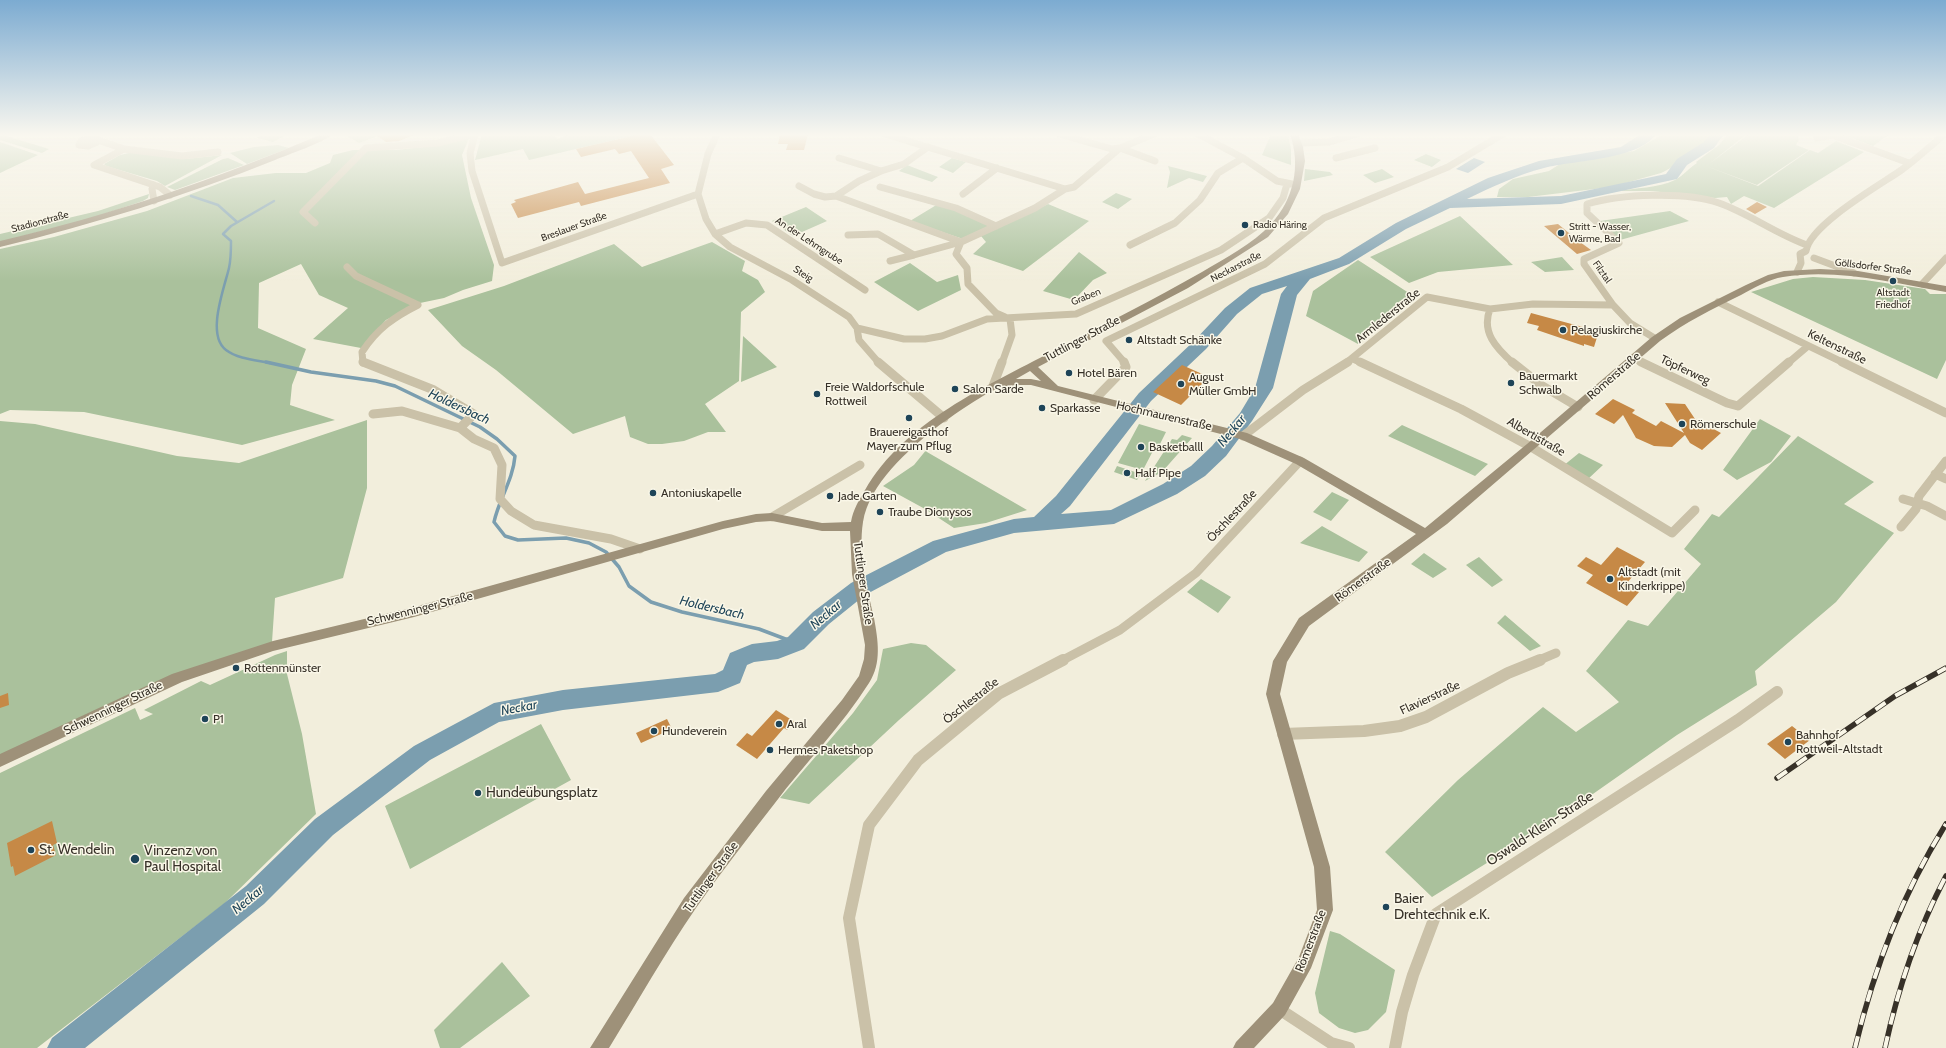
<!DOCTYPE html>
<html>
<head>
<meta charset="utf-8">
<style>
	body { margin:0 }
	canvas { display:block; background:#f2eedc }
</style>
</head>
<body>
<canvas width="1946" height="1048"></canvas>
<script>
const ctx = document.querySelector('canvas').getContext('2d');
ctx.lineJoin = 'round';
function fill(path, color) { ctx.fillStyle = color; ctx.fill(path, 'evenodd'); }
function trace(path, color, width, dash) { ctx.strokeStyle = color; ctx.lineWidth = width; ctx.lineCap = dash ? 'butt' : 'round'; ctx.setLineDash(dash || []); ctx.stroke(path); }
function write(font, color, halo, rows, align = 'center') {
  ctx.font = font + ' Cabin,sans-serif'; ctx.lineWidth = 3; ctx.setLineDash([]); ctx.textBaseline = 'middle'; ctx.strokeStyle = halo; ctx.fillStyle = color; for (const [text, x, y, turn = 0] of rows) {
    ctx.save(); ctx.translate(x, y); ctx.rotate((+turn || 0) * Math.PI / 180); ctx.textAlign = isNaN(turn) ? turn : align; if (halo) ctx.strokeText(text, 0, 0); ctx.fillText(text, 0, 0); ctx.restore();
  }
}
fill(new Path2D(`
	M0,134L49,149L42,153L0,140Z
	M263,134H288L273,142L257,138Z
	M347,134H383L359,143L345,135Z
	M482,134H550L558,139L570,134H640L529,160L523,149L475,160Z
	M1271,134L1288,135L1291,149V165L1262,155Z
	M1663,134H1712C1705,144 1672,169 1661,173L1611,187L1528,197H1497L1499,189L1513,179L1549,171L1563,162L1634,151Z
	M1728,134H1747L1709,164L1749,134H1798L1799,140L1796,145L1809,150L1757,185L1706,166L1758,186L1810,150L1818,153L1836,141L1864,152L1774,208L1744,196L1731,204L1727,197L1715,198L1652,191H1617C1635,188 1658,188 1675,180C1684,175 1689,168 1697,163L1696,162L1719,145Z
	M1840,134H1890L1873,146Z
	M469,138L462,155L471,198L494,265L492,281L463,290L444,298L420,303L386,320L361,348L313,339L348,308L319,295L301,264L259,283L258,328L306,349L292,385L290,405L335,420L242,445L84,412L10,410L0,414V249L54,237L147,211L233,178L276,173H306L330,163L333,155L353,150H396L441,145Z
	M0,142L38,155L0,173Z
	M278,145L289,148L247,164L230,153L254,147Z
	M133,152L186,159L222,155L165,186L157,181L106,166L104,164L120,155Z
	M1426,154L1441,160L1432,167L1414,160Z
	M228,158L244,165L175,190L167,187L223,159Z
	M952,158L966,162L953,173L939,167Z
	M907,165L938,177L932,182L899,171Z
	M1168,166L1207,176L1203,182L1189,178L1167,188L1170,172Z
	M1305,169L1330,172L1333,175L1304,181Z
	M1382,169L1394,177L1375,183L1363,175Z
	M1116,193L1132,199L1118,209L1102,202Z
	M149,194L148,198L143,201L89,219L0,242V234L98,211Z
	M938,204L954,209L989,226L963,239L910,221Z
	M1048,204L1089,221L1023,271L973,254L986,242L981,236Z
	M806,207L827,221L793,236L772,221Z
	M1670,211L1689,221L1620,240L1600,221Z
	M1460,216L1513,265L1438,272L1409,283L1370,257Z
	M712,242L745,261L742,271L758,280L765,292L741,312L739,381L705,404L726,432H708L684,441L662,444H648L630,437L625,416L573,434L496,370L462,346L428,310L504,286L614,244L642,267Z
	M1079,252L1107,273L1093,280L1074,300L1043,291Z
	M1562,257L1574,270L1545,272L1531,262Z
	M1358,260L1415,297L1358,344L1306,316L1313,291Z
	M910,263L937,282L958,275L961,290L918,311L874,282Z
	M1813,277L1865,280L1925,289L1930,294H1946V360L1937,379L1751,292L1793,279Z
	M743,336L777,367L741,382Z
	M1760,419L1791,436L1771,462L1737,480L1723,470Z
	M367,420V488L343,578L275,598L272,642L0,758V421L35,424L177,456L239,463Z
	M1139,424L1166,432L1158,448L1155,447L1143,470L1118,463Z
	M1402,425L1488,464L1475,476L1388,436Z
	M1182,435L1192,438L1162,472L1145,481L1172,439L1177,440Z
	M1798,436L1874,482L1844,504L1894,533L1836,602L1755,671L1757,685L1677,735L1553,822L1432,897L1385,852L1458,780L1543,707L1576,732L1619,702L1586,671L1628,620L1648,626L1701,564L1684,549L1712,514L1719,517Z
	M927,449V452L1027,510L986,523L954,528L925,509L883,486L914,465Z
	M1579,453L1603,465L1588,479L1563,466Z
	M1117,466L1141,474L1137,480L1114,472Z
	M1332,492L1349,500L1331,521L1313,512Z
	M1322,526L1368,552L1359,562L1300,543Z
	M1424,553L1447,569L1433,578L1411,564Z
	M1479,557L1503,580L1492,587L1466,565Z
	M1201,579L1231,597L1218,613L1187,592Z
	M1505,615L1541,646L1530,651L1497,623Z
	M911,643L926,645L956,670L899,720L809,804L780,798L853,713L877,680L883,649Z
	M287,651V674L302,734L316,814L224,904L37,1048H0V773L135,708L140,720L153,714L144,710L201,681L210,685L275,655Z
	M541,724L571,780L410,869L385,806Z
	M1330,931L1340,934L1395,970L1386,1012L1368,1030L1355,1033L1339,1028L1319,1013L1315,993Z
	M502,962L530,996L460,1048H440L434,1030Z`), '#aac19c');
fill(new Path2D(`
	M1474,158L1485,162L1468,173L1456,169Z`), '#7b9eaf');
trace(new Path2D(`
	M191,196L218,205L237,222
	M270,363C255,360 238,359 226,350C206,335 224,289 229,268C231,259 231,250 231,241L223,234L231,226L274,201`), '#7b9eaf', 2.5);
trace(new Path2D(`
	M266,362L311,372L376,381L395,386L480,427L497,439L515,456C513,480 499,499 494,522L505,536L518,540L566,538L589,543L606,552L619,567L629,586L651,602L682,612L759,629L796,643`), '#7b9eaf', 3.5);
fill(new Path2D(`
	M1641,134H1656C1639,160 1574,160 1544,168C1517,175 1492,187 1467,199L1561,196L1666,174L1677,159L1704,142L1711,134H1724L1714,148L1687,165L1677,179L1561,204L1450,208L1406,229L1349,264L1310,279L1297,295L1273,388L1252,421L1226,456L1205,476L1177,494L1114,524L1014,533L946,552L865,595L829,624L804,649L778,659L754,662L747,665L740,683L718,692L563,710L499,722L430,760L333,835L264,904L85,1048H47L52,1038L246,886L315,819L414,746L494,703L563,690L715,674L723,670L730,653L752,644L777,641L788,637L813,612L851,583L933,541L1014,519L1034,517L1056,496L1139,393L1194,341L1225,308L1250,288L1339,258L1396,223L1488,178L1539,161L1621,147ZM1287,286L1281,294L1255,388L1240,413L1212,446L1191,466L1163,484L1111,510L1061,514L1070,506L1151,401L1206,349L1237,314L1262,294Z`), '#7b9eaf');
fill(new Path2D(`
	M374,134H414V135L399,141L386,142Z
	M640,134H650L674,165L661,169L670,183L581,206L579,202L518,218L511,204L516,202L514,200L578,182L585,194L649,178L631,151L619,154L615,149L581,157L576,149Z
	M780,134H808L804,150H786L788,144H778Z
	M1757,202L1767,207L1755,214L1746,209Z
	M1558,224L1580,242L1591,250L1577,254L1544,226Z
	M1531,313L1590,329L1592,332L1598,334L1594,347L1584,344V346L1537,330L1539,326L1527,323Z
	M1182,365L1209,377L1181,405L1153,392Z
	M1613,399L1635,410L1632,413L1656,426L1661,421L1684,433L1665,403L1685,404L1695,419L1721,433L1702,450L1690,443L1685,435L1672,447L1654,446L1636,438L1623,415L1614,424L1595,414Z
	M1617,547L1645,562L1626,584L1639,592L1627,606L1586,583L1593,575L1577,566L1586,557L1601,565Z
	M8,693L9,705L0,708V696Z
	M776,710L795,722L787,730L784,728L757,759L736,745L747,733L752,736Z
	M667,719L672,729L641,743L636,733Z
	M1792,726L1810,740L1785,759L1767,744Z
	M52,821L57,843L53,845L56,855L15,876L13,866L11,867L7,843Z`), '#c68946');
trace(new Path2D(`
	M475,134L470,153L472,171L502,263L698,194
	M717,134L708,154L698,194L706,219L715,234L730,247L792,280L849,317L857,328L859,340L879,363
	M885,134L1065,189
	M1059,134L1112,149L1120,148L1155,161
	M1198,134L1243,158L1277,181L1292,184
	M1833,134L1832,135L1909,163
	M92,138L97,139V142L88,146L79,145L81,141Z
	M1817,138L1832,135
	M98,140L124,149L94,165L160,187L170,195
	M1299,143L1329,142L1358,134
	M124,149L182,156L218,152
	M839,158L881,171
	M1336,158L1375,148
	M154,185L152,189L154,201
	M799,186L814,194L825,197L836,196L859,181L881,171L904,164L928,147
	M880,187L956,208L996,226
	M963,194L997,168
	M836,196L961,242
	M315,223L303,212L366,148L438,143L473,134
	M715,234L746,223L767,225L865,290
	M848,235L878,234L914,255L890,261
	M1130,245L1175,223L1200,200L1218,173L1243,158
	M914,255L961,242
	M1814,258L1854,273
	M347,267L356,276L418,305
	M1797,272L1801,263L1800,254L1806,251C1810,225 1878,186 1900,171C1916,160 1930,146 1945,134
	M1922,284L1946,258
	M1718,302L1844,363
	M1613,305L1584,264V259L1619,243L1587,213V204C1620,194 1686,191 1719,203C1750,214 1776,234 1807,245
	M1490,309C1481,332 1496,348 1513,363
	M1005,317L996,313L968,284L967,268L956,254L961,242L1035,208L1065,189L1074,187L1120,148L1154,134
	M857,328L904,339H925L942,336L987,319L1076,314L1221,250L1269,218L1283,198L1287,184
	M1353,359L1362,363
	M1634,359L1643,363
	M363,363L362,352C377,329 394,317 418,305
	M1002,363L1012,335L1010,319
	M1125,363L1106,341L1265,264L1324,218L1448,167L1503,134
	M1346,363L1427,297L1490,309L1533,304L1613,305L1630,323L1656,339
	M1788,363L1808,346`), '#cac1a8', 7);
trace(new Path2D(`
	M363,362L434,390L474,414L460,428
	M878,362L944,418
	M1360,362L1461,409L1531,447L1672,533L1695,510
	M1512,362L1541,385L1578,407
	M1641,362L1727,403L1738,406L1789,362
	M1842,362L1946,413
	M993,386L1002,362
	M1094,400L1126,367L1124,362
	M373,414L402,411L460,428L474,439L494,448L502,465L500,499L511,511L534,525L611,539L640,549
	M1243,436L1303,390L1348,362
	M1935,474L1946,479
	M1903,499L1927,506L1946,516
	M772,517L860,465
	M1901,527L1916,509L1919,496L1946,461
	M1061,661L1120,630L1196,573L1300,461
	M1537,661L1556,653`), '#cac1a8', 9);
trace(new Path2D(`
	M1283,734L1364,731L1400,726L1426,717L1508,673L1540,660
	M1279,1009L1331,1043L1349,1048
	M869,1048L849,918L869,825L918,760L998,694L1063,660
	M1395,1048L1402,1012L1413,975L1436,914L1738,720L1777,692`), '#cac1a8', 12);
fill(new Path2D(`
	M322,134H333C323,143 289,154 275,160C185,196 94,224 0,247V241C111,215 217,179 322,134Z
	M1290,134H1298L1303,147L1305,161L1300,189L1288,214L1268,237L1188,288L1038,367L1058,386L1247,433L1304,458L1425,528L1527,444L1652,337L1680,318L1746,285L1768,275L1784,271L1820,269L1858,271L1946,286V292C1893,283 1837,268 1783,277C1769,279 1754,288 1741,295C1712,309 1686,322 1660,341L1447,524L1309,626L1287,662L1280,694L1330,867L1333,910L1311,968L1285,1015L1254,1048H1233L1236,1042L1273,1003L1299,957L1317,910L1314,867L1266,694L1273,661L1299,618L1416,534L1296,464L1240,439L1031,385C1022,385 1010,385 1002,387C990,389 948,419 937,427C909,449 869,484 863,522C858,554 867,587 874,618C878,640 882,663 869,683C842,726 805,763 775,803C748,838 721,872 696,908C665,953 638,1001 609,1048H590L684,898L766,791L842,700L859,676L864,659L865,645L852,574L850,531H822L772,521L756,522L723,529L414,617L273,651L182,682L0,767V754L172,674L273,641L414,607L723,521L756,514L772,513L822,523L851,522C853,510 859,500 865,490C905,421 986,387 1053,351C1103,325 1153,300 1202,272C1225,258 1253,244 1271,224C1294,199 1301,166 1290,134ZM1030,371L1041,381L1031,379H1016Z`), '#9e9179');
const rail = new Path2D(`
	M1777,778L1895,696L1946,668
	M1855,1048C1874,968 1902,894 1946,824
	M1885,1048C1898,988 1917,931 1946,876`);
trace(rail, '#373128', 5.5);
trace(rail, '#faf7e8', 4, [12]);
const sky = ctx.createLinearGradient(0, 0, 0, 281);
sky.addColorStop(0, '#7cabd1');
sky.addColorStop(0.48, '#f9f7ef');
sky.addColorStop(1, '#f9f7ef00');
ctx.fillStyle = sky;
ctx.fillRect(0, 0, 1946, 281);
for (const [x, y, r, color] of [
	[1245,225,4,"#1e4458"],
	[1561,233,4,"#1e4458"],
	[1893,281,4,"#1e4458"],
	[1563,330,4,"#1e4458"],
	[1129,340,4,"#1e4458"],
	[1069,373,4,"#1e4458"],
	[1511,383,4,"#1e4458"],
	[1181,384,4,"#1e4458"],
	[955,389,4,"#1e4458"],
	[817,394,4,"#1e4458"],
	[1042,408,4,"#1e4458"],
	[909,418,4,"#1e4458"],
	[1682,424,4,"#1e4458"],
	[1141,447,4,"#1e4458"],
	[1127,473,4,"#1e4458"],
	[653,493,4,"#1e4458"],
	[830,496,4,"#1e4458"],
	[880,512,4,"#1e4458"],
	[1610,579,4,"#1e4458"],
	[236,668,4,"#1e4458"],
	[205,719,4,"#1e4458"],
	[779,724,4,"#1e4458"],
	[654,731,4,"#1e4458"],
	[1788,742,4,"#1e4458"],
	[770,750,4,"#1e4458"],
	[478,793,4,"#1e4458"],
	[31,850,4,"#1e4458"],
	[135,859,5,"#1e4458"],
	[1386,907,4,"#1e4458"]
]) { const dot = new Path2D(); dot.arc(x, y, r, 0, 2 * Math.PI); ctx.fillStyle = color; ctx.fill(dot); trace(dot, '#faf7e8', 1.5); }
write('10px', '#373128', '#faf7e8', [
	["Stadionstraße",40,222,-15],
	["Breslauer Straße",574,227,-20],
	["An der Lehmgrube",809,241,33],
	["Neckarstraße",1236,267,-27],
	["Göllsdorfer Straße",1873,267,7],
	["Filztal",1602,272,55],
	["Steig",803,274,32],
	["Graben",1086,297,-22]
]);
write('10px', '#373128', '#faf7e8', [
	["Radio Häring",1253,225],
	["Stritt - Wasser,",1569,227],
	["Wärme, Bad",1569,239],
	["Altstadt",1893,293,"center"],
	["Friedhof",1893,305,"center"]
], 'left');
write('12px', '#373128', '#faf7e8', [
	["Armlederstraße",1388,316,-39],
	["Tuttlinger Straße",1082,339,-28],
	["Keltenstraße",1837,347,26],
	["Töpferweg",1685,370,25],
	["Römerstraße",1614,376,-41],
	["Hochmaurenstraße",1164,416,13],
	["Albertistraße",1536,437,30],
	["Öschlestraße",1232,516,-47],
	["Römerstraße",1363,580,-36],
	["Tuttlinger Straße",863,583,82],
	["Schwenninger Straße",420,609,-14],
	["Flavierstraße",1430,698,-25],
	["Öschlestraße",971,701,-38],
	["Schwenninger Straße",113,708,-26],
	["Tuttlinger Straße",711,877,-54],
	["Römerstraße",1311,941,-69]
]);
write('12px', '#373128', '#faf7e8', [
	["Pelagiuskirche",1571,330],
	["Altstadt Schänke",1137,340],
	["Hotel Bären",1077,373],
	["Bauermarkt",1519,376],
	["Schwalb",1519,390],
	["August",1189,377],
	["Müller GmbH",1189,391],
	["Freie Waldorfschule",825,387],
	["Rottweil",825,401],
	["Salon Sarde",963,389],
	["Sparkasse",1050,408],
	["Römerschule",1690,424],
	["Brauereigasthof",909,432,"center"],
	["Mayer zum Pflug",909,446,"center"],
	["Basketballl",1149,447],
	["Half Pipe",1135,473],
	["Antoniuskapelle",661,493],
	["Jade Garten",838,496],
	["Traube Dionysos",888,512],
	["Altstadt (mit",1618,572],
	["Kinderkrippe)",1618,586],
	["Rottenmünster",244,668],
	["P1",213,719],
	["Aral",787,724],
	["Hundeverein",662,731],
	["Bahnhof",1796,735],
	["Rottweil-Altstadt",1796,749],
	["Hermes Paketshop",778,750]
], 'left');
write('italic 13px', '#1e4458', '#faf7e8', [
	["Holdersbach",459,407,25],
	["Neckar",1232,431,-50],
	["Holdersbach",712,608,13],
	["Neckar",826,615,-41],
	["Neckar",519,708,-10],
	["Neckar",248,900,-40]
]);
write('14px', '#373128', '#faf7e8', [
	["Hundeübungsplatz",486,793],
	["St. Wendelin",39,850],
	["Vinzenz von",144,851],
	["Paul Hospital",144,867],
	["Baier",1394,899],
	["Drehtechnik e.K.",1394,915]
], 'left');
write('14px', '#373128', '#faf7e8', [
	["Oswald-Klein-Straße",1540,829,-33]
]);
</script>
</body>
</html>
